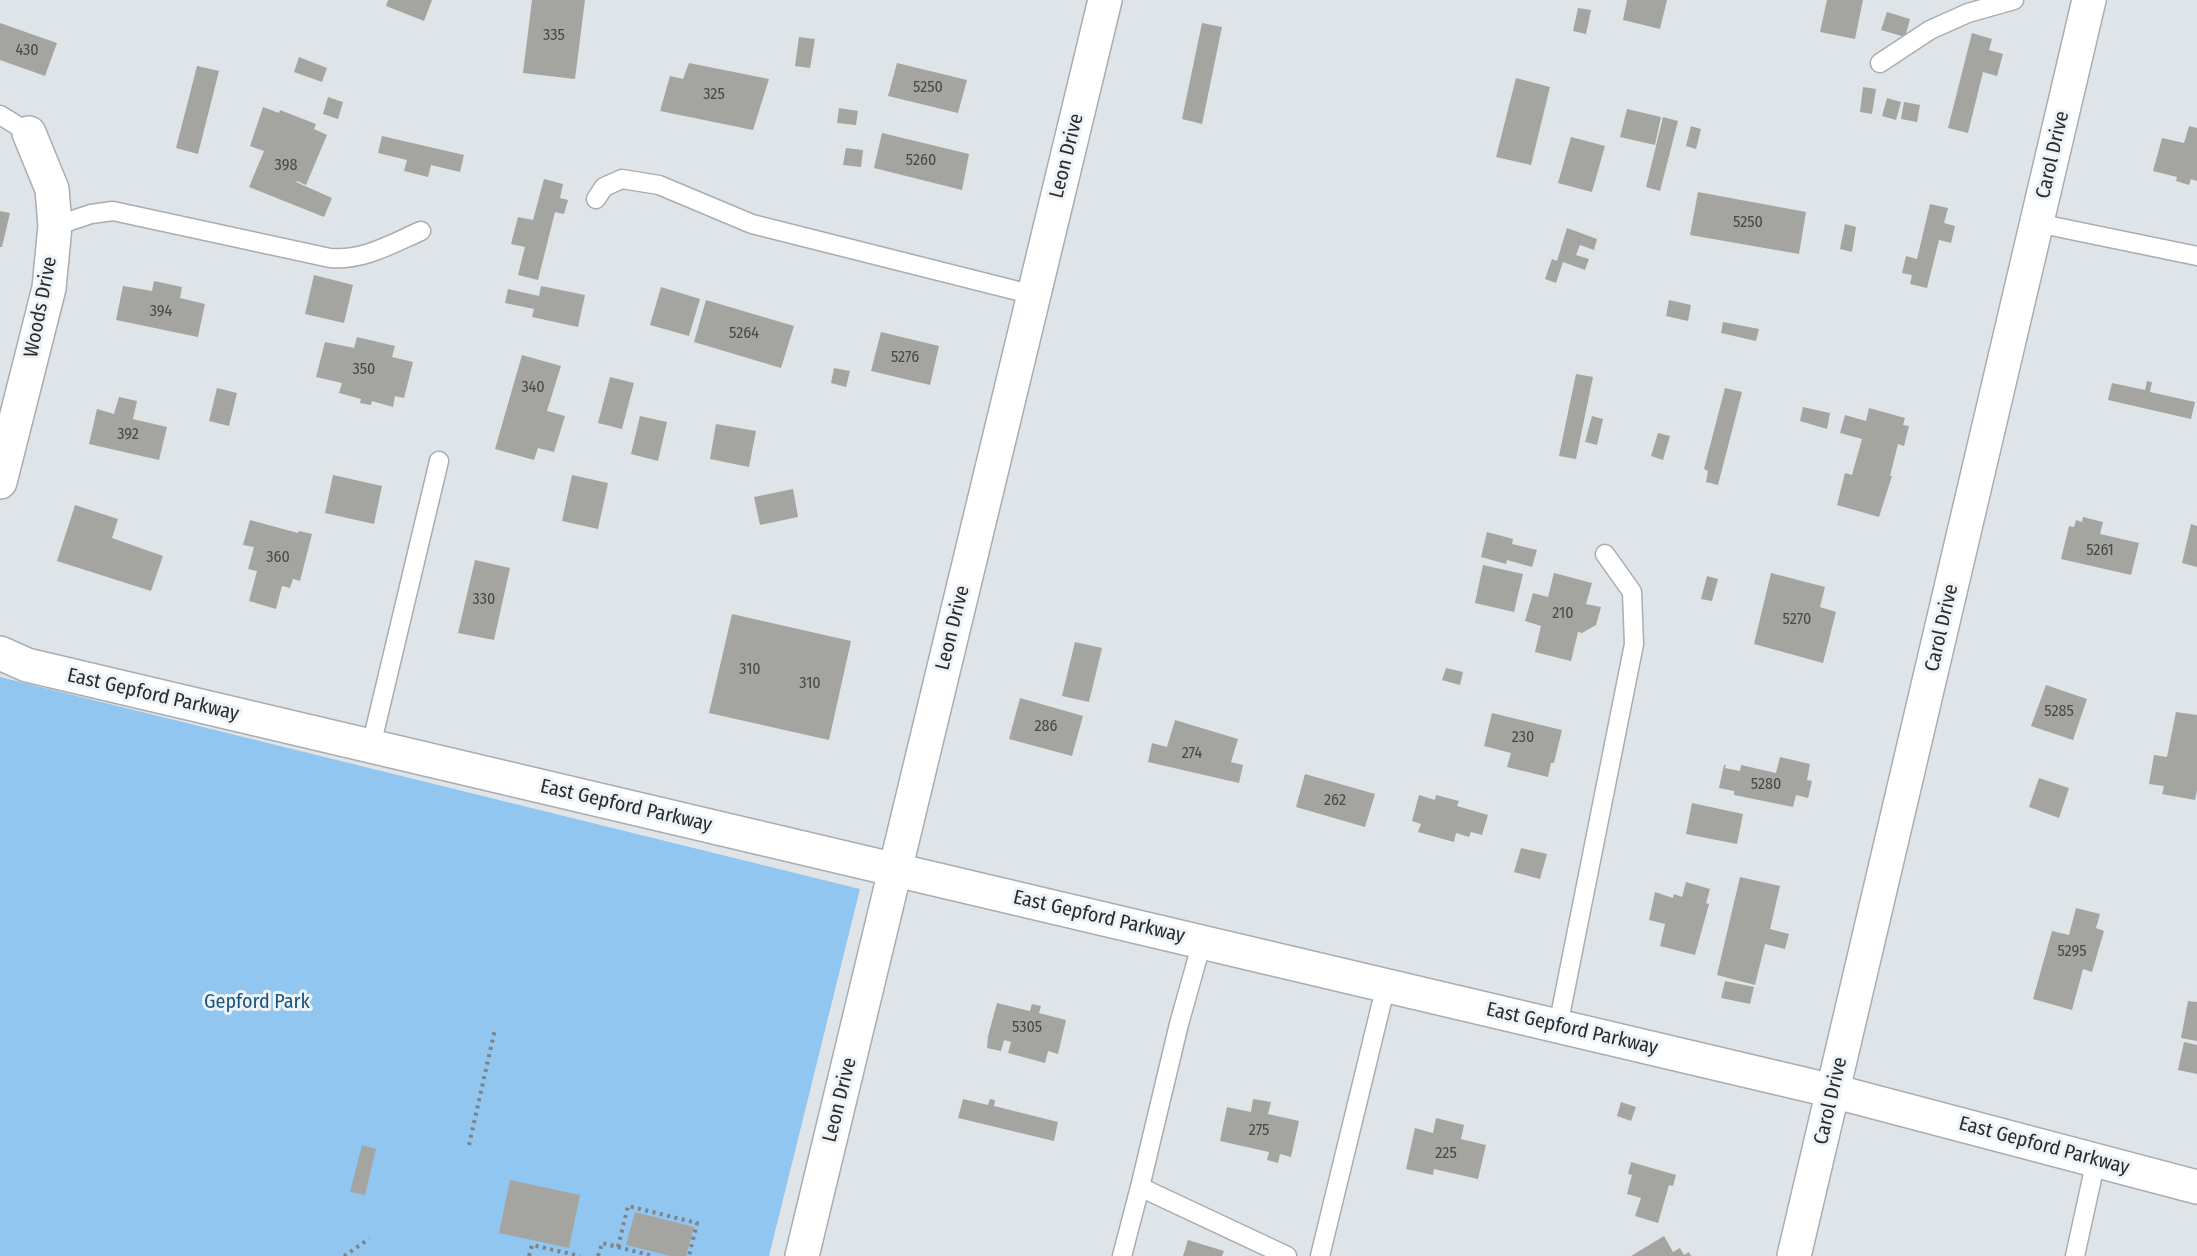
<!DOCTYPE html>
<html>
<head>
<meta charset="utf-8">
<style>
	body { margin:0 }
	canvas { display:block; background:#dfe4e8 }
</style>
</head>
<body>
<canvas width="2197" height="1256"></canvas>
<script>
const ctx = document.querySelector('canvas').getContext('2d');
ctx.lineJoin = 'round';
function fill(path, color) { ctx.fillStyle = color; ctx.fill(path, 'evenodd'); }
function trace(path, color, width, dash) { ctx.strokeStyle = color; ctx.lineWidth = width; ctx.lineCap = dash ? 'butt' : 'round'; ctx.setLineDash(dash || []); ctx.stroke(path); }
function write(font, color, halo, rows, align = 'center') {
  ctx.font = font + ' "Fira Sans Condensed",sans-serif'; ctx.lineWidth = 6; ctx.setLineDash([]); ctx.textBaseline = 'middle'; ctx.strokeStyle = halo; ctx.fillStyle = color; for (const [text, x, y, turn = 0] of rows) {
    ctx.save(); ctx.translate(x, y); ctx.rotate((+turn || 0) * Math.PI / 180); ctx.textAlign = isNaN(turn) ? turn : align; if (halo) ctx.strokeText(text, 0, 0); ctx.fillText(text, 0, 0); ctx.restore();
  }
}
fill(new Path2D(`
	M0,677L860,889L769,1256H0Z`), '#91c6f0');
fill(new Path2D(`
	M388,0H432L424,21L386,6Z
	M532,0H585L575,79L523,73Z
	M1627,0H1667L1660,29L1623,20Z
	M1827,0H1863L1855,39L1820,32Z
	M1578,8L1591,10L1586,34L1573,31Z
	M1887,12L1910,19L1905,37L1881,30Z
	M0,23L57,43L45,76L0,60Z
	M1202,23L1222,27L1202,124L1182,119Z
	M1972,33L1992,39L1989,50L2003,54L1997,76L1983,72L1968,133L1948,128Z
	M799,37L815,39L810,68L795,66Z
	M299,57L327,68L322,82L294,72Z
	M689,63L769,79L753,130L660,111L670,76L683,79Z
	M897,63L967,80L958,113L888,96Z
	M197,66L219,71L198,154L176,148Z
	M1516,78L1550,87L1531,165L1496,157Z
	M1863,87L1876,89L1872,114L1860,112Z
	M328,97L343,102L338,119L323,114Z
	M1887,98L1901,102L1896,120L1882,116Z
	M1904,102L1920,105L1917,122L1901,119Z
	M263,107L279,113L280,110L316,124L314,129L327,135L306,185L297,181L296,182L332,198L324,217L249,187L264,151L250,146Z
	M839,108L858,111L856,125L837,123Z
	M1627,109L1661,117L1655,145L1620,137Z
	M1663,117L1678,121L1660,191L1646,187Z
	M1691,126L1701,129L1696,149L1686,146Z
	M2189,126L2197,128V181L2191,179L2189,185L2176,181L2177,177L2153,171L2162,138L2184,143Z
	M882,133L969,154L962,190L874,168Z
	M382,136L464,155L460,172L431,165L428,177L404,171L407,160L378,153Z
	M1571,137L1605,146L1592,192L1558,183Z
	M846,148L863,150L861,167L843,165Z
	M544,179L563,184L560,198L568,200L564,214L555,212L538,280L518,275L525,247L511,244L518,217L533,220Z
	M1698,192L1806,212L1799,254L1690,235Z
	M1930,204L1948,208L1944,223L1955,226L1951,243L1939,240L1927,288L1910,284L1912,275L1902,273L1906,256L1917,259Z
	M0,211L10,213L2,247H0Z
	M1845,224L1856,227L1852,252L1840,249Z
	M1567,228L1597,239L1594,250L1580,245L1576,255L1589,259L1585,270L1563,262L1556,283L1545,279L1552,259L1557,261Z
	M314,275L353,285L344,323L305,314Z
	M154,281L182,287L180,298L205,304L198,337L116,320L123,286L152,291Z
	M541,286L585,295L578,327L532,317L534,309L505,303L508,289L539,296Z
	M661,287L700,299L689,336L650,325Z
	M706,300L794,326L781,368L694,342Z
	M1669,300L1691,305L1688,321L1666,316Z
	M1723,322L1759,329L1756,341L1721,333Z
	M881,332L939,346L930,385L871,371Z
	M357,337L395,346L392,357L413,362L404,398L395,396L393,407L372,401L371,405L360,403L361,399L339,393L342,383L316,377L325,342L354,348Z
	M522,355L561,366L547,411L565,416L554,452L538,448L534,460L495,449Z
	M834,368L850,371L846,387L831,383Z
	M1576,374L1593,377L1576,459L1559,456Z
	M610,377L634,383L622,429L598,423Z
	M2147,381L2152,382L2150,392L2195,402L2191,419L2108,400L2112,383L2145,390Z
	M217,388L237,393L229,426L209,421Z
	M1725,388L1742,392L1718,485L1706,482L1708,471L1704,469Z
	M119,397L137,401L133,419L167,427L159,460L89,444L97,409L114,414Z
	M1803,407L1830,413L1827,429L1800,421Z
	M1869,408L1905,418L1903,425L1909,426L1904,446L1898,444L1890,476H1892L1879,517L1837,505L1845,473L1852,475L1862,439L1840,433L1845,415L1866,421Z
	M640,416L667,422L658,461L631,454Z
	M1592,416L1603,419L1597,445L1585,442Z
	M716,424L756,431L749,467L710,459Z
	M1658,433L1670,436L1663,460L1651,456Z
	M333,475L382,486L374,524L325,513Z
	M572,475L608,483L598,529L562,521Z
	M793,489L798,517L760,525L754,497Z
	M75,505L118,519L112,538L163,556L151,591L57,561Z
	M2083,517L2103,522L2100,534L2139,543L2131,575L2061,559L2069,526L2074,527L2076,520L2082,522Z
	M250,520L298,533L299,531L312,534L300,581L293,579L290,588L282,586L276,609L249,601L257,571L248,569L254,547L243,545Z
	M2191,524L2197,526V567L2182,563Z
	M1487,532L1513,539L1512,544L1537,550L1532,567L1507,560L1506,564L1481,557Z
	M475,560L510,568L494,640L458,633Z
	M1483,565L1523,574L1514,612L1475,603Z
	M1554,573L1592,583L1586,604L1601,607L1596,625L1582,633L1578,632L1571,661L1535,652L1541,626L1525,621L1533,593L1548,597Z
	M1771,573L1825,587L1820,607L1836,612L1823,663L1754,644Z
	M1707,576L1718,579L1712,601L1701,599Z
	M732,614L851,641L829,740L709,713Z
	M1075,642L1102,648L1089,702L1062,696Z
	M1446,668L1463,672L1460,685L1442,680Z
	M2046,685L2087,699L2073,740L2031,726Z
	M1020,698L1083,716L1072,756L1009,739Z
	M2176,712L2197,715V790L2195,800L2162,794L2164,786L2149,784L2154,755L2167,757Z
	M1492,713L1562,730L1554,763H1551L1548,777L1507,767L1511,753L1484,746Z
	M1175,720L1238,739L1231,762L1243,765L1239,783L1148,762L1152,743L1167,747Z
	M1780,757L1810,764L1807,780L1812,781L1808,798L1796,795L1793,807L1734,795V791L1719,788L1724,765H1726L1725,768L1740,771L1741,765L1776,773Z
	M1305,774L1375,794L1365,827L1296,807Z
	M2039,778L2069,788L2059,818L2029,807Z
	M1419,795L1435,800L1436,795L1459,801L1457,806L1488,815L1482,835L1471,832L1469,837L1456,833L1454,842L1418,832L1421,824L1412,821Z
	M1692,803L1743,814L1737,844L1686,834Z
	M1521,848L1547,854L1540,879L1514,872Z
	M1740,877L1780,886L1770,929L1789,934L1785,949L1765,944L1755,985L1717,975Z
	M1686,882L1710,889L1706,903L1709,904L1695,955L1660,946L1665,924L1649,920L1655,892L1673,898L1674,894L1682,897Z
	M2076,908L2100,914L2096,928L2104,931L2092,972L2083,969L2072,1010L2033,999L2052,931L2069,935Z
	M1725,981L1754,987L1750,1004L1721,998Z
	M2188,1001L2197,1002V1041L2181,1038Z
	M997,1003L1030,1011L1032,1004L1041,1006L1039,1013L1066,1020L1058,1054L1048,1051L1045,1063L1008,1053L1011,1042L1004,1040L1001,1051L987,1048L988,1036Z
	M2184,1042L2197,1045V1074L2178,1070Z
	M963,1099L988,1105L990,1099L995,1100L994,1106L1058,1122L1054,1141L958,1118Z
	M1253,1099L1271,1102L1268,1114L1299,1121L1291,1157L1280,1154L1278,1163L1267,1160L1269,1152L1220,1141L1227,1107L1251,1112Z
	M1621,1102L1636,1107L1631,1121L1617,1116Z
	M1436,1118L1464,1125L1461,1139L1486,1145L1478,1179L1434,1169L1433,1175L1406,1169L1415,1128L1433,1133Z
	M362,1145L376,1149L365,1195L350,1192Z
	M1631,1162L1676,1175L1673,1186L1669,1185L1658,1223L1635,1216L1641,1198L1627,1194L1632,1175L1628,1174Z
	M510,1180L580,1195L569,1248L499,1233Z
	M635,1212L694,1227L686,1256H670L626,1245Z
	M1664,1236L1673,1252L1680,1248L1684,1255L1689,1252L1691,1256H1631Z
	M1188,1240L1224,1251L1222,1256H1183Z`), '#a4a5a0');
const service = new Path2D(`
	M1880,63L1930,30L1968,13L2014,0
	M0,115L29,133
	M596,199L604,187L622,179L659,185L752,224L1034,295
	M2037,223L2197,256
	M55,226L91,214L113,211L330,258C363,261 391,244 421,231
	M371,746L439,461
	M1202,942L1179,1024L1140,1187L1287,1256
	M1558,1026L1634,644L1632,592L1605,554
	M1122,1256L1140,1187
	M1320,1256L1386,985
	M2075,1256L2096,1160`);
const minor = new Path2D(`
	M0,482L49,288L55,226L52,189L29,133
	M0,653L27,665L1833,1091L2197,1187
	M1794,1256L2089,0`);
const tertiary = new Path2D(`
	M802,1256L1105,0`);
trace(service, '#a9adb1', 21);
trace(minor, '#a9adb1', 36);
trace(tertiary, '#a9adb1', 36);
trace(new Path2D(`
	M469,1145L495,1029
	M618,1247L628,1206L697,1223L689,1256
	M344,1256L369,1239
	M529,1256L532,1245L580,1256
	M598,1256L602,1243L653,1256`), '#7f8385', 4, [3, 4.5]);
trace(service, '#fff', 18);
trace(minor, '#fff', 33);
trace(tertiary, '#fff', 33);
write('16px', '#484a49', null, [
	["335",554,36],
	["430",27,51],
	["5250",928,88],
	["325",714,95],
	["5260",921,161],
	["398",286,166],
	["5250",1748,223],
	["394",161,312],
	["5264",744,334],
	["5276",905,358],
	["350",364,370],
	["340",533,388],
	["392",128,435],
	["5261",2100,551],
	["360",278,558],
	["330",484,600],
	["210",1563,614],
	["5270",1797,620],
	["310",750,670],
	["310",810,684],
	["5285",2059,712],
	["286",1046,727],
	["230",1523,738],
	["274",1192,754],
	["5280",1766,785],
	["262",1335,801],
	["5295",2072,952],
	["5305",1027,1028],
	["275",1259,1131],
	["225",1446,1154]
]);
write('20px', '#292b2c', '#edf2f6', [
	["Carol Drive",2053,155,-77],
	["Leon Drive",1067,156,-76],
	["Woods Drive",41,307,-79],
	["Leon Drive",953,628,-76],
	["Carol Drive",1942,628,-77],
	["East Gepford Parkway",153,695,13],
	["East Gepford Parkway",626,806,13],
	["East Gepford Parkway",1099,917,13],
	["East Gepford Parkway",1572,1029,13],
	["Leon Drive",840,1100,-76],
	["Carol Drive",1831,1101,-77],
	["East Gepford Parkway",2044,1146,15]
]);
write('20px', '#1a557e', '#edf2f6', [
	["Gepford Park",257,1002]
]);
</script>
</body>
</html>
